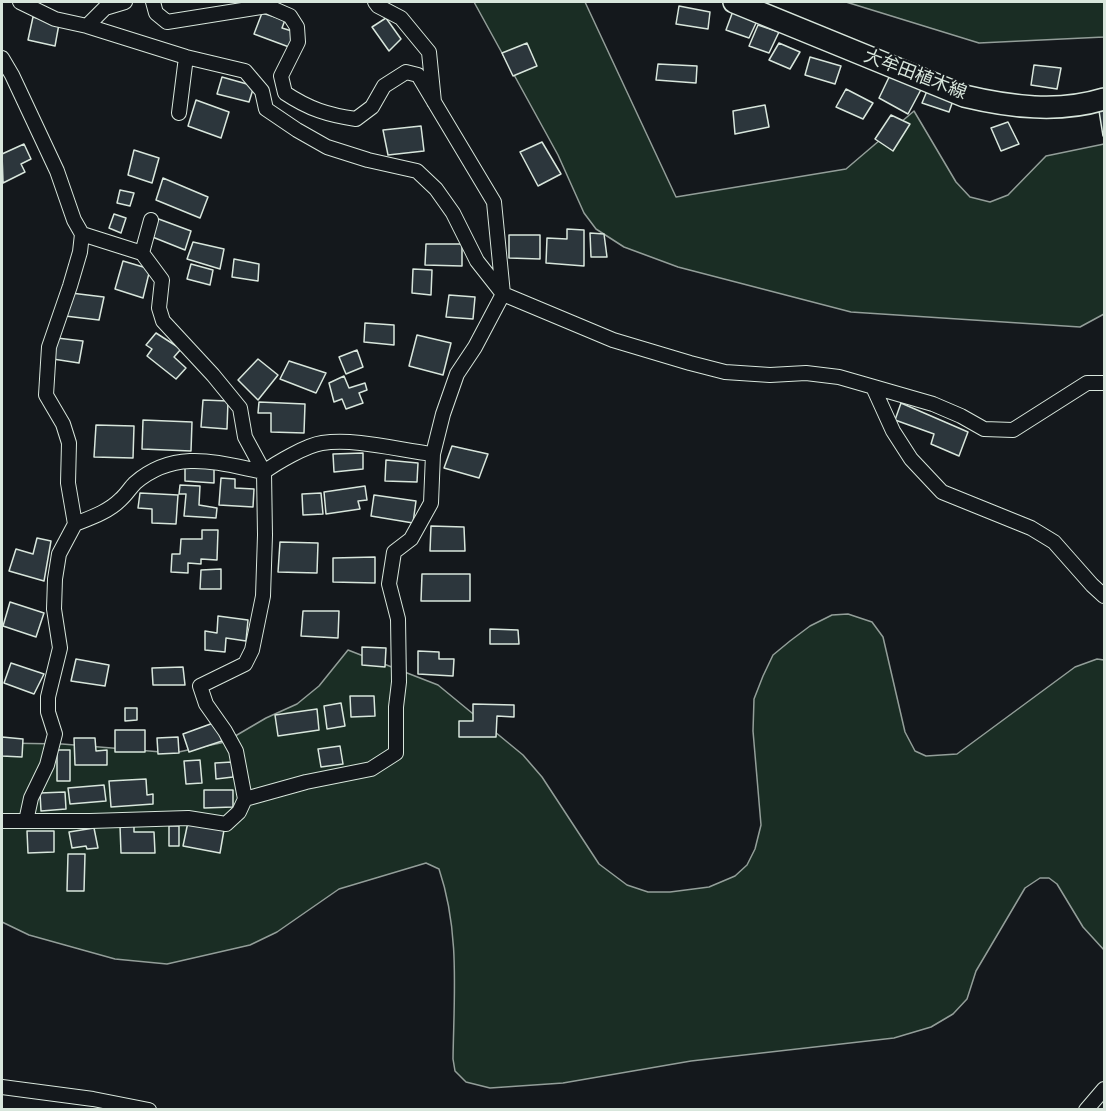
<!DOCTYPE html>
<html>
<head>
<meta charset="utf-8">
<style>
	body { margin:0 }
	#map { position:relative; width:1106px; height:1111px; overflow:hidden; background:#14181c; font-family:"Archivo Narrow",sans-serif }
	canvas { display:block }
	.frame { position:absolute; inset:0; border:3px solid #d8e6dc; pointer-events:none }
</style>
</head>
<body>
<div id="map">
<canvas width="1106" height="1111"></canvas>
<div class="frame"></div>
</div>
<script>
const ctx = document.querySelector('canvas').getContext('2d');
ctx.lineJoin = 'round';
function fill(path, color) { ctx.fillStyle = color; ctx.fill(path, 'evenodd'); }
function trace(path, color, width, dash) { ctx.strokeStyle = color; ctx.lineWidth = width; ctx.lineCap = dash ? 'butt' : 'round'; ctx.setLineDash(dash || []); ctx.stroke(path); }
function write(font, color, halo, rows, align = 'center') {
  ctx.font = font + ' "Archivo Narrow","Noto Sans JP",sans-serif'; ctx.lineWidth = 4.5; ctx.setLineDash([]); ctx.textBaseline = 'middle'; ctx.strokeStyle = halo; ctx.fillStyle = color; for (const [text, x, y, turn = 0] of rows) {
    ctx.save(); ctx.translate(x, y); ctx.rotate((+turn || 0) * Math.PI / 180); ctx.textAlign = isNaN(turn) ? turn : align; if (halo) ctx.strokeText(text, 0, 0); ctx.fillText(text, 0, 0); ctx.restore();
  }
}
const green = new Path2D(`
	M474,2H585L676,197L846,169L914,111L956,182L970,197L990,202L1008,195L1046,156L1104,144V314L1080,327L851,312L678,267L624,247L596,229L584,213L558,155Z
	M846,2H1104V37L979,43Z
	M848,614L872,622L883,637L905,732L915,751L926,756L957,754L1075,667L1097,659L1104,660V950L1083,927L1057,884L1049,878H1040L1025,888L976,971L967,999L953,1014L931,1027L894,1038L691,1061L563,1083L490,1088L466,1082L455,1071L453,1059C454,994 460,931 439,869L426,863L339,889L277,932L250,945L167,964L115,959L29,935L2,922V743L62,744L174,753L225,742L266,718L297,704L319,686L348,650L438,685L523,755L542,777L599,864L627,885L648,892H670L709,887L735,876L747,865L755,849L761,825L753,731L754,699L763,676L773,655L790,641L810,626L832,615Z`);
fill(green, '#1a2d24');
trace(green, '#939e99', 1.5);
const building = new Path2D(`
	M679,6L710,12L708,29L676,24Z
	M733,11L757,21L749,38L726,30Z
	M262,13L285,20L282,28L295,32L289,47L254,34Z
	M33,17L59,24L55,46L28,40Z
	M386,18L401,39L389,51L372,27Z
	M758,25L779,32L769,53L749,46Z
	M527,43L537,66L513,76L502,53Z
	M779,43L800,52L790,69L769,60Z
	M810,57L841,66L835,84L805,75Z
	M658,64L697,66L696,83L656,80Z
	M1034,65L1061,68L1057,89L1031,85Z
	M892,71L924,84L908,114L879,98Z
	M222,77L254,86L249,102L217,94Z
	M929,86L955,95L949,112L922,103Z
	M846,89L873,103L863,119L836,107Z
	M196,100L229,112L221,138L188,126Z
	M765,105L769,127L735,134L733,111Z
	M1104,110V136H1103L1099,111Z
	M891,115L910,124L893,151L875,139Z
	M1008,122L1019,144L1001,151L991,128Z
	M421,126L424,151L388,155L383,130Z
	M542,142L561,174L538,186L520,152Z
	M24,144L31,159L21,164L25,172L3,183L2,154Z
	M134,150L159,158L152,183L128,175Z
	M163,178L208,197L200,218L156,200Z
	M120,190L134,193L130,206L117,203Z
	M114,214L126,218L121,233L109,228Z
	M156,218L191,231L185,250L150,236Z
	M567,229L584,230V266L546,263L547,238L567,239Z
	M590,233L604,234L607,257H591Z
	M509,235H540V259L509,258Z
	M193,242L224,249L220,269L187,259Z
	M426,244H462V266L425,265Z
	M234,259L259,264L258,281L232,277Z
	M123,261L150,269L143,298L115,289Z
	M191,264L213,270L210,285L187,279Z
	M413,269L432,270L431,295L412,293Z
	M71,293L104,297L99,320L65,316Z
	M449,295L475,297L473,319L446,317Z
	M365,323L394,325V345L364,342Z
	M156,333L181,349L174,357L186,368L176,379L147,356L152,349L146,345Z
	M417,335L451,343L443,375L409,366Z
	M57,338L83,341L79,363L53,359Z
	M357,350L363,367L346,374L339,357Z
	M258,359L278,375L258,400L238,380Z
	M289,361L326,373L316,393L280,379Z
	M344,376L349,388L365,383L367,390L359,393L363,403L346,409L342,399L334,402L329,383Z
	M203,400L228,401L227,429L201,427Z
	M259,402L305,404L304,433L271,432V413H258Z
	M901,403L968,432L959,456L931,444L934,434L895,420Z
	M143,420L192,422L191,451L142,449Z
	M96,425L134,426L133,458L94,457Z
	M452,446L488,454L479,478L444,468Z
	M363,453V469L334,472L333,454Z
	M386,460L418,463L417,482L385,481Z
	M185,466L214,467V483L185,481Z
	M221,478L235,479V488L254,489L253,507L219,505Z
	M180,485L200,486L199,505L217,508L216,518L184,516L186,494H179Z
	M365,486L367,500L358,501L360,509L326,514L324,492Z
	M140,493L178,495L176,524L152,523V509L138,508Z
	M321,493L323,514L303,515L302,494Z
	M374,495L416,501L413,523L371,516Z
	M431,526L464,527L465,551H430Z
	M202,530H218L217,560L201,559V564L188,563V573L171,572L172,554H180L181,539H202Z
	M37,538L51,541L44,581L9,571L16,549L33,554Z
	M280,542L318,543L317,573L278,572Z
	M375,557V583L333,582V558Z
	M221,569V589H200L201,570Z
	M422,574H470V601H421Z
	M10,602L44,613L36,637L3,626Z
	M303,611H339L338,638L301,636Z
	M218,616L248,620L246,641L226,638L225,652L205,650V631L217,633Z
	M490,629L518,630L519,644H490Z
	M362,647L386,648L385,667L362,665Z
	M418,651L439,652V659H454L453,676L418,674Z
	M76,659L109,665L105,686L71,681Z
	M11,663L44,674L34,694L4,683Z
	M183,667L185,685H153L152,668Z
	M350,696H374L375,716L351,717Z
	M341,703L345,726L327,729L324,706Z
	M473,704L514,705V717L497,716L496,737H459V721H473Z
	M125,708H137V720L125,721Z
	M317,709L319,730L278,736L275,715Z
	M216,722L222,741L189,752L183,734Z
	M115,730H145V752H115Z
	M2,737L23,739L22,757L2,756Z
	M178,737L179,753L158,754L157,738Z
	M74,738H95L96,751L107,750V765H75Z
	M340,746L343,764L321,767L318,749Z
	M57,750H70V781H57Z
	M200,760L202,783L186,784L184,761Z
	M232,762L233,777L216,779L215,763Z
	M146,779L147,795L153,794V804L111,807L109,781Z
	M104,785L106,801L70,804L68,788Z
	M204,790H233V807L204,808Z
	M65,792L66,809L41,811L40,793Z
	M188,822L224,830L220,853L183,846Z
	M120,826H134V832H154L155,853H121Z
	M169,826H179V846H169Z
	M94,828L98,848L87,849L86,846L72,848L69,832Z
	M27,831H54V852L28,853Z
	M68,854H85L84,891H67Z`);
fill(building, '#2c363c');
trace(building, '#d8e6dc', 1.5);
const minor = new Path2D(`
	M20,2L55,19L87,26L186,57L245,71L262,91L266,109L297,130L327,147L368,160L417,171L436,189L453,213L477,261L503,294L475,347L457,374L443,414L433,454L431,503L411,539L394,552L389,584L398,619L399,682L396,707V753L371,769L306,782L245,799
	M153,2L156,13L167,22L267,6L290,16L297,27L298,42L281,76L285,93C309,109 328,115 356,119L372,107L384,86L406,72L418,75L494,202L503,294L613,340L690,363L725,372L770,375L806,373L839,377L933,404L961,416L984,429L1013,430L1087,383H1104
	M375,2L378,6L401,18L429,52L434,102
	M87,26L105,8L125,2
	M2,58L12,75L57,171L74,220L82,234L80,252L70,286L49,347L46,395L63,424L69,443L68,483L75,524L59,554L55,579L54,609L60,648L48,697V712L55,734L47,765L31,798L26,821
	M179,113L186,57
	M142,253L151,220
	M873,387L893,431L911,459L942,492L1031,528L1054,542L1092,585L1104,596
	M75,524C90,518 108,512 120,500C126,495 130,488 135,483C176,448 218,463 264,472C276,463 307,445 322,443C356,438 399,450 433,454
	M2,821H90L188,818L226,824L239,812L245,799L236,751L225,731L206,704L200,686L245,664L252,650L263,596L265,535L264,472L245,437L240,408L213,375L163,321L159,308L162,280L142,253L82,234
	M2,1087L93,1099L149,1110
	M1086,1110L1104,1089`);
const primary = new Path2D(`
	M734,2L964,96C1010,107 1059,113 1104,99`);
trace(minor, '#d8e6dc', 16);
trace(primary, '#d8e6dc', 24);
trace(minor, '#14181c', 14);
trace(primary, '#14181c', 21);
write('18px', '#d8e6dc', '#14181c', [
	["大牟田植木線",915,75,21]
]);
</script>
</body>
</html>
